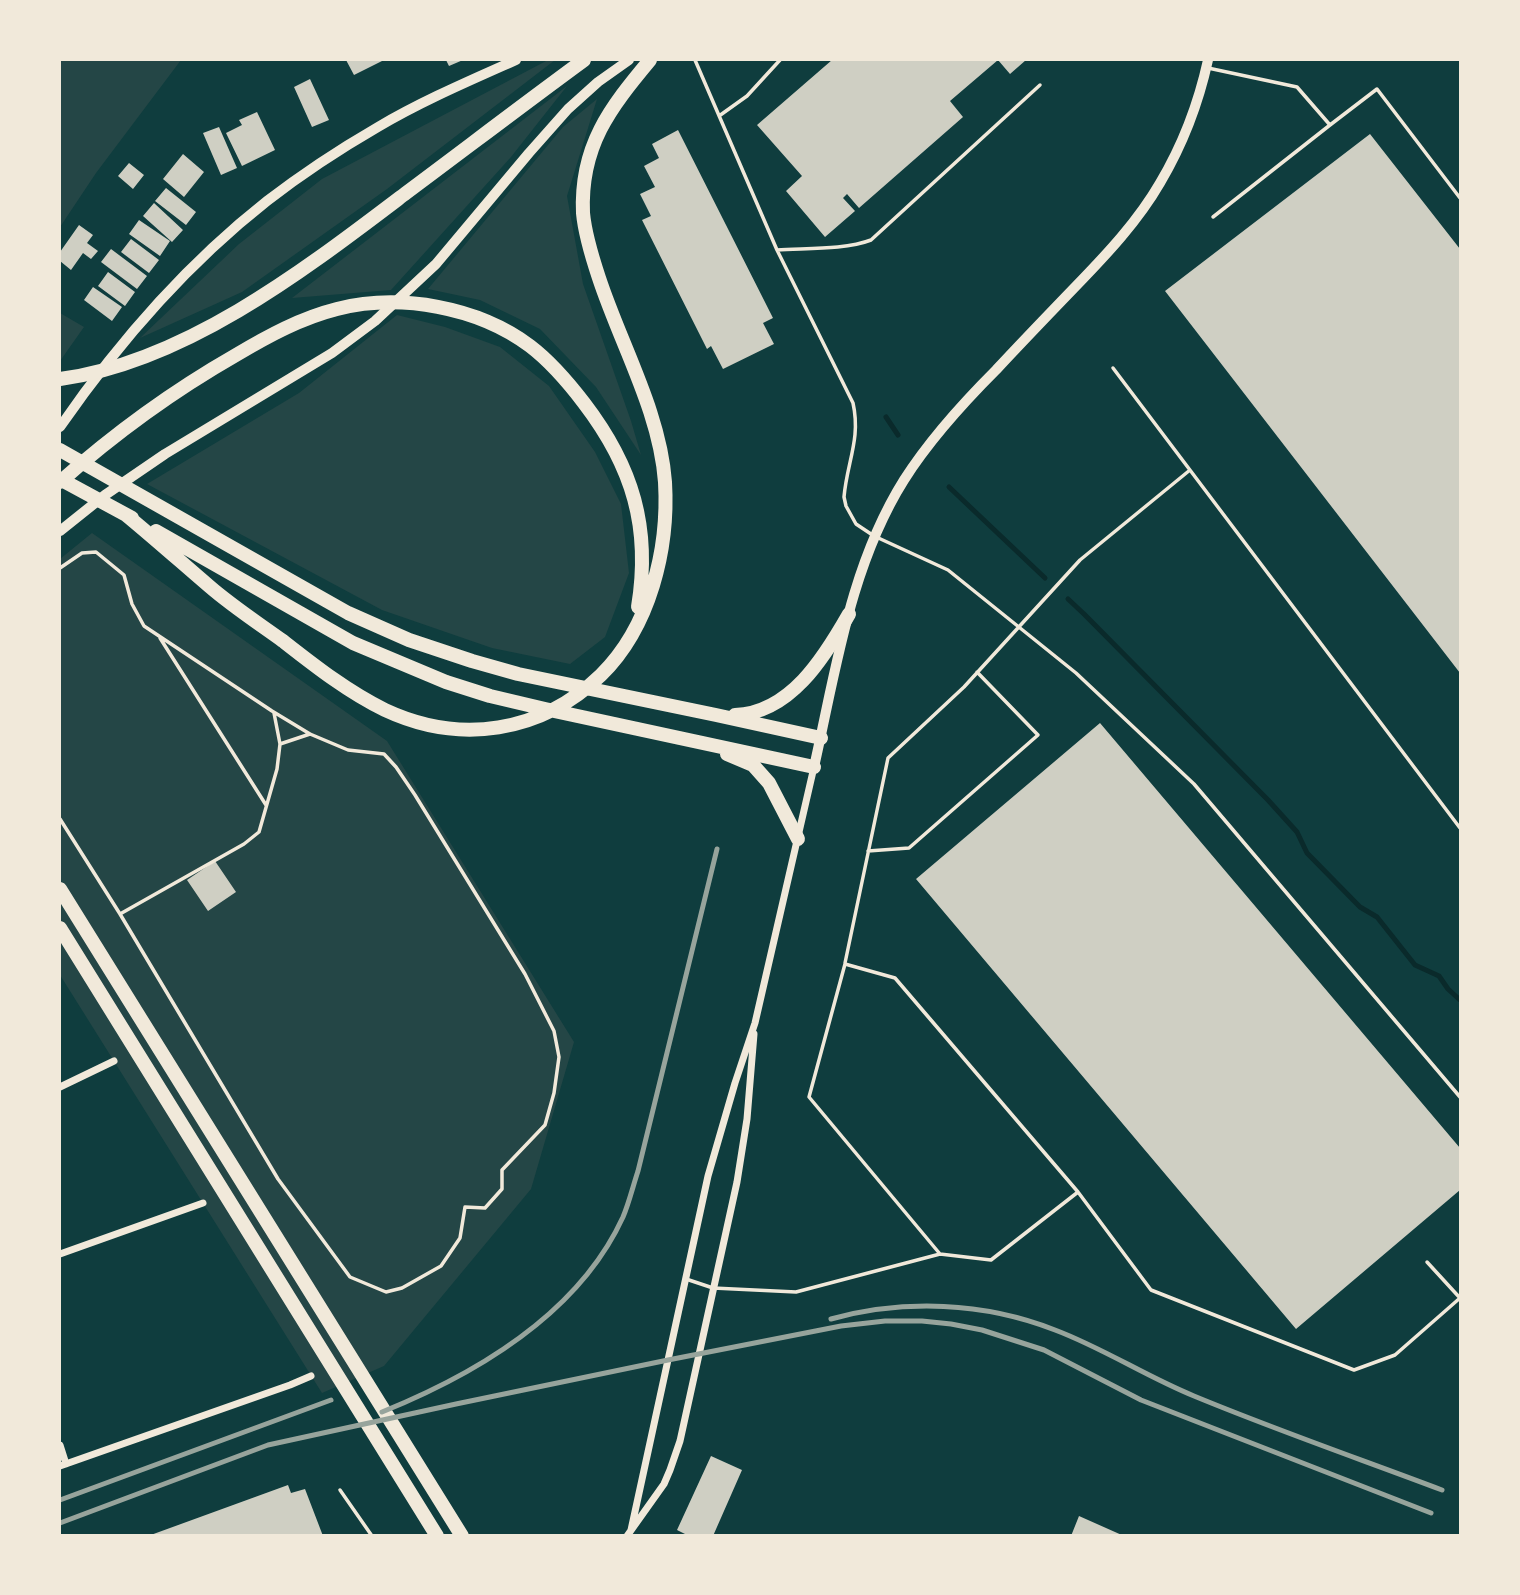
<!DOCTYPE html>
<html>
<head>
<meta charset="utf-8">
<style>
	body { margin:0 }
	#map { position:relative; width:1520px; height:1595px; overflow:hidden; background:#0f3d3e; font-family:Cabin,sans-serif }
	canvas { display:block }
	.frame { position:absolute; inset:0; border:61px solid #f1e9da; pointer-events:none }
</style>
</head>
<body>
<div id="map">
<canvas width="1520" height="1595"></canvas>
<div class="frame"></div>
</div>
<script>
const ctx = document.querySelector('canvas').getContext('2d');
ctx.lineJoin = 'round';
function fill(path, color) { ctx.fillStyle = color; ctx.fill(path, 'evenodd'); }
function trace(path, color, width, dash) { ctx.strokeStyle = color; ctx.lineWidth = width; ctx.lineCap = dash ? 'butt' : 'round'; ctx.setLineDash(dash || []); ctx.stroke(path); }
fill(new Path2D(`
	M60,60H181L96,173L60,227Z
	M548,60H555L387,189L242,292L140,338L239,244L322,179Z
	M567,86L511,157L391,290L292,298Z
	M597,99L567,196L583,284L631,421L641,455L596,387L540,329L480,300L428,289L563,127Z
	M60,313L84,327L60,361Z
	M397,315L445,327L500,347L549,386L595,452L621,504L629,573L605,637L570,664L492,648L382,610L147,484L299,393Z
	M92,533L387,741L574,1042L531,1189L384,1366L322,1393L60,975V559Z`), '#244646');
trace(new Path2D(`
	M886,417L898,435
	M949,487L1045,578
	M1068,599L1084,614L1268,800L1297,832L1307,853L1360,907L1377,917L1415,965L1439,976L1448,989L1460,1000`), '#0a2a2b', 5);
fill(new Path2D(`
	M346,60H384L354,75Z
	M446,60H463L449,66Z
	M832,60H1026L1010,74L998,60L950,101L963,117L859,208L847,194L843,198L855,211L825,237L786,191L802,176L757,125Z
	M310,79L329,120L312,127L294,87Z
	M257,112L275,150L242,166L226,133L242,125L239,120Z
	M219,127L237,168L221,175L203,133Z
	M678,130L773,318L763,323L774,344L723,369L711,346L707,349L642,220L651,216L640,194L655,187L644,166L659,158L652,144Z
	M1370,134L1460,249V673L1165,291Z
	M183,154L204,172L184,197L163,179Z
	M129,163L144,175L133,189L118,176Z
	M166,188L196,212L186,225L155,201Z
	M154,203L183,230L172,242L143,216Z
	M139,220L170,241L160,256L129,234Z
	M79,225L93,235L87,243L98,251L91,259L83,253L71,270L60,261V252Z
	M131,239L159,260L149,273L121,252Z
	M111,249L147,276L137,289L101,262Z
	M108,272L135,292L125,306L98,286Z
	M93,287L122,307L112,321L84,300Z
	M1100,723L1460,1148V1190L1296,1329L916,879Z
	M215,861L236,892L208,911L187,880Z
	M711,1456L742,1470L713,1536H689L677,1530Z
	M288,1485L291,1493L305,1489L323,1536H148Z
	M1079,1516L1124,1536H1071Z`), '#cfcfc3');
trace(new Path2D(`
	M60,568L82,553L96,552L124,575L132,604L144,626L272,711L310,734L348,750L384,754L396,767L415,795L525,974L554,1031L559,1057L554,1093L545,1125L502,1170V1189L485,1208L465,1207L460,1238L441,1266L402,1288L386,1292L350,1277L278,1179L120,914L60,819
	M160,638L266,805
	M280,744L310,734
	M120,914L244,844L259,832L277,769L280,744L274,713`), '#f1e9da', 3.5);
trace(new Path2D(`
	M695,60L777,250L853,403C861,439 847,462 844,497L846,506L856,524L874,536L948,570L1076,673L1194,784L1460,1097
	M1208,68L1297,87L1330,125L1377,89L1460,198
	M719,116L747,96L780,60
	M1213,217L1330,125
	M777,250C805,248 845,250 871,240L1040,85
	M1113,368L1460,828
	M868,851L909,848L1038,735L977,672
	M845,963L888,758L964,687L1080,560L1190,470
	M1078,1192L1151,1290L1354,1370L1395,1355L1460,1298
	M1427,1262L1460,1298
	M686,1279L713,1288L796,1292L940,1254L991,1260L1078,1192L895,978L845,964L809,1097L940,1254
	M340,1490L372,1536`), '#f1e9da', 3.5);
trace(new Path2D(`
	M60,1087L114,1061
	M60,1254L203,1203
	M60,1445L66,1464
	M60,1466L290,1385L311,1376
	M631,1530L708,1176L735,1083L755,1023L814,767
	M627,1536L664,1484L670,1470L680,1441L737,1182L747,1119L754,1034`), '#f1e9da', 7);
trace(new Path2D(`
	M60,427C118,343 187,264 267,201C302,174 340,149 378,127C422,101 469,81 516,60
	M60,531L105,495L165,454L332,353L375,321L436,264L529,153L568,109L598,82L629,60
	M814,767C836,670 850,566 904,480C930,439 962,404 996,370C1022,342 1049,314 1076,286C1107,254 1138,221 1160,183C1182,146 1199,101 1208,60`), '#f1e9da', 10);
trace(new Path2D(`
	M60,379C186,362 307,268 406,193C465,149 524,104 584,60
	M60,450L348,613L409,640L472,661L518,674L716,715L821,738
	M60,479L132,518
	M60,482C114,434 173,391 236,355C268,336 301,318 337,309C400,293 478,307 530,346C551,362 568,382 584,403C633,467 651,528 638,607
	M125,514C153,537 181,562 209,586C232,606 258,623 283,641C315,666 348,692 385,710C460,745 541,733 601,675C650,627 669,549 665,482C660,412 621,345 599,278C592,257 585,235 583,213C580,146 610,108 650,60
	M156,531L353,643L446,682L490,696L545,709L814,767
	M735,715C790,713 824,658 849,614
	M727,754L753,765L769,783L798,839
	M60,889L462,1536
	M60,928L437,1536`), '#f1e9da', 14);
trace(new Path2D(`
	M831,1319C904,1299 984,1302 1055,1330C1103,1348 1147,1377 1194,1396C1276,1430 1360,1459 1442,1490
	M382,1412C476,1374 579,1313 623,1217C629,1203 633,1186 638,1171L717,849
	M60,1500L331,1400
	M60,1523L268,1445L456,1404L668,1360L841,1326L885,1321H922L951,1324L982,1330L1044,1350L1141,1400L1431,1513`), '#97a49c', 5);
</script>
</body>
</html>
